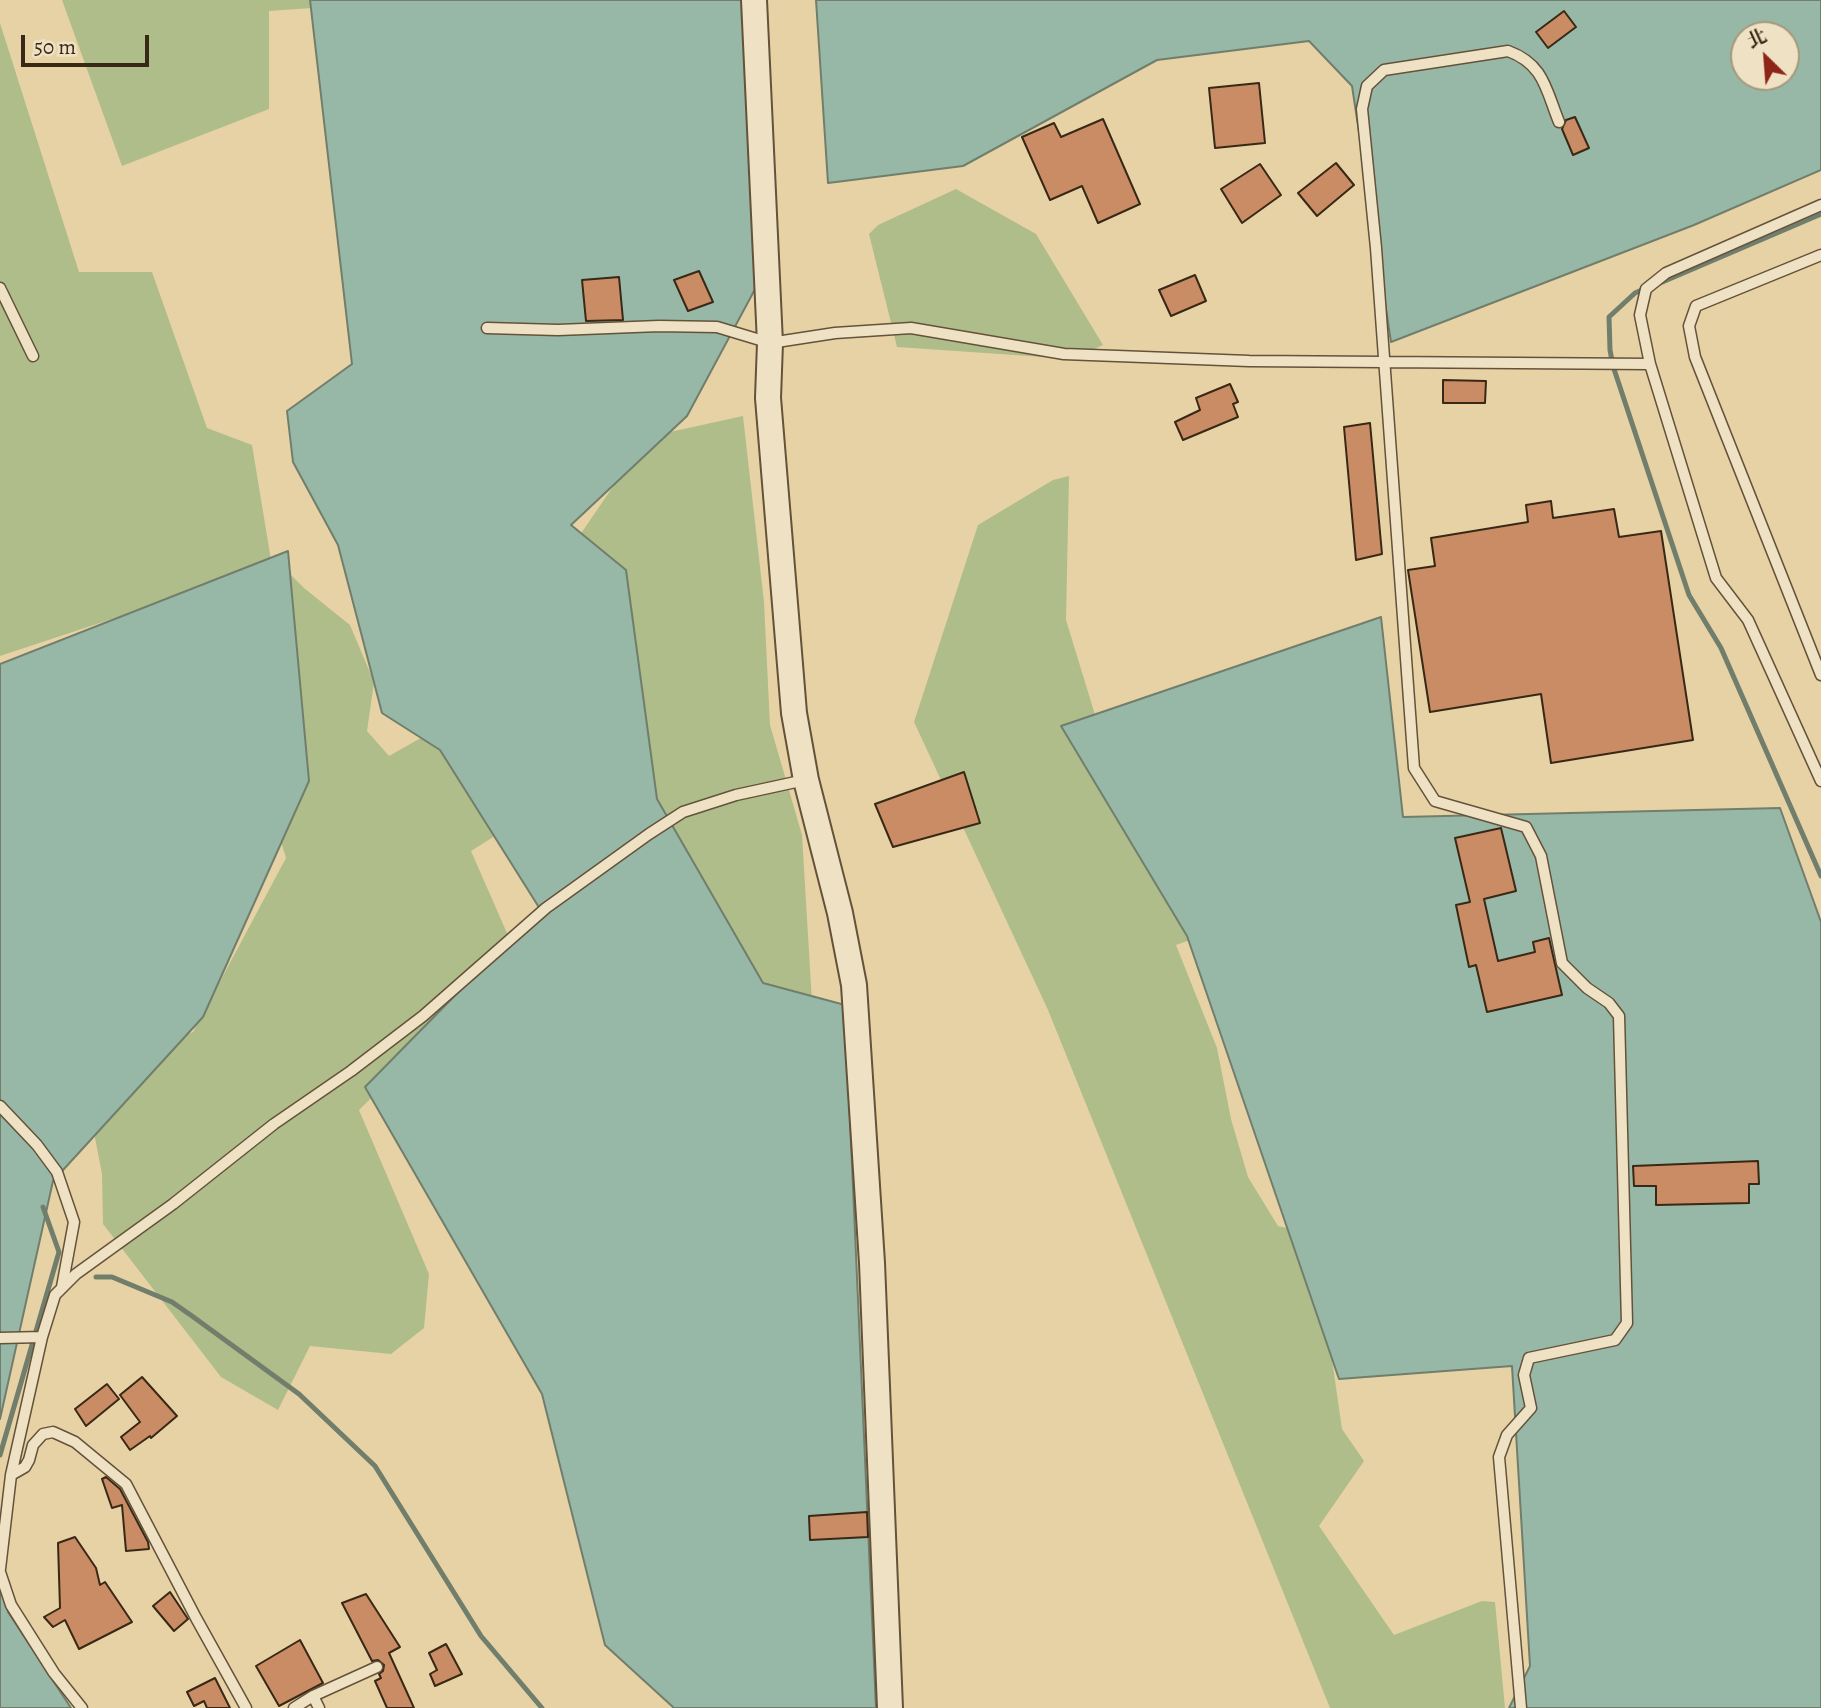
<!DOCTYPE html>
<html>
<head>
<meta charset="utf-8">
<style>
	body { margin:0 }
	#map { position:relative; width:1821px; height:1708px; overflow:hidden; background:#e7d2a5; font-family:Alegreya,"Noto Serif TC",serif }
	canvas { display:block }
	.north { position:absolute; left:1730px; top:21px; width:70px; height:70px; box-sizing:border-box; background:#efe2c4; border:2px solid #a6987e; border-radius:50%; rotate:335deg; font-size:19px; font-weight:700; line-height:28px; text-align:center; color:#382816 }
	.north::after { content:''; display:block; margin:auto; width:24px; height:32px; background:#8f2418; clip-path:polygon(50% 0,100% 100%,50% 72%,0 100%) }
	.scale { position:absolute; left:21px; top:35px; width:128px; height:32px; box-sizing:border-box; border:4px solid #382816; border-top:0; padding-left:9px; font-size:21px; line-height:24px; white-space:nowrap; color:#382816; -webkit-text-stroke:5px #efe2c4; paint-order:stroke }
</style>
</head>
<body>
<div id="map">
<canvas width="1821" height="1708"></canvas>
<div class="north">北</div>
<div class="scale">50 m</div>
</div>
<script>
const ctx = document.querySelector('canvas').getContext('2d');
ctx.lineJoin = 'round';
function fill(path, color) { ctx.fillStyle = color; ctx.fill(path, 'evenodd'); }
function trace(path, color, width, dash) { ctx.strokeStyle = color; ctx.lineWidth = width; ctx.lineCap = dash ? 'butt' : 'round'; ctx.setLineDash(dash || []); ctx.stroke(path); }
fill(new Path2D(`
	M62,0H427L269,11V109L122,166Z
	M0,23L79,272H152L207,428L252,445L272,566L278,562L304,588L350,625L374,682L367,731L389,756L571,653V548L647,437L743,416L764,602L770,725L802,835L814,1035L717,963L587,778L471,851L517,956L359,1110L429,1274L424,1328L391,1354L310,1346L278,1410L221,1377L103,1224L102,1174L83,1076L193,1032L286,858L232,682L221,583L0,656Z
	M956,189L1036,234L1103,345L1073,359L897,347L869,234L878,225Z
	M1069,476L1066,620L1111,767L1224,928L1176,945L1217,1048L1231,1119L1248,1177L1278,1226L1314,1234L1342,1429L1364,1461L1319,1526L1394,1635L1482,1601L1495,1602L1505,1708H1330L1048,1010L914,722L978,525L1053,480Z`), '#afbd8b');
const water = new Path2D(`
	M310,0H751L761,278L687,416L571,525L626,570L657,799L763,983L845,1005L876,1708H674L605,1645L542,1394L365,1087L540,909L440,750L382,713L338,545L293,462L287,411L352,364Z
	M816,0H1821V170L1694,225L1391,342L1352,86L1309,41L1157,60L963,166L828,183ZM1744,35H1786V77H1744Z
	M288,551L309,781L203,1017L53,1181L0,1419V664Z
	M1381,617L1403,817L1780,808L1821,922V1708H1509L1530,1666L1512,1366L1339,1379L1187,936L1061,726Z
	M0,1558L8,1612L71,1708H0Z`);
fill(water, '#97b8a6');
trace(water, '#717e6c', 2);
trace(new Path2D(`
	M1660,283L1821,214
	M1644,289L1635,293L1609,317L1610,350L1613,366L1689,595L1721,648L1821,876
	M96,1277H112L172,1302L192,1316L299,1394L375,1466L481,1636L542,1708
	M0,1455L59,1252L43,1207`), '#717e6c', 5);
const building = new Path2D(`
	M1564,11L1576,27L1548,48L1536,32Z
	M1259,83L1265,143L1215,148L1209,88Z
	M1575,117L1589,148L1573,155L1562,129L1566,120Z
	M1103,119L1140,204L1098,223L1082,186L1050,200L1022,137L1054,123L1061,137Z
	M1336,163L1354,185L1317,216L1298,193Z
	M1260,164L1281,195L1242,223L1221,189Z
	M699,271L713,302L688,311L674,280Z
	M1195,275L1206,301L1171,316L1159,290Z
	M619,277L623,320L586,321L582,280Z
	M1443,380L1486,381L1485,403H1443Z
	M1230,384L1238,402L1233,404L1238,417L1183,440L1175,422L1200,410L1196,398Z
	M1370,423L1382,554L1356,560L1344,427Z
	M1551,501L1553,518L1614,509L1619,537L1661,531L1693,740L1551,763L1541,694L1430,712L1408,570L1435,566L1431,538L1528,522L1526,505Z
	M964,772L980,823L893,847L875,804Z
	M1501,828L1516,891L1484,899L1498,961L1535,952L1533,942L1549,938L1562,995L1487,1012L1476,965L1469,967L1456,905L1470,902L1455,838Z
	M1758,1161L1759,1184H1749V1203L1656,1205V1186H1634L1633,1166Z
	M142,1377L177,1416L151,1438L150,1436L130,1450L121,1437L140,1422L120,1395Z
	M107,1384L119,1399L86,1426L75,1409Z
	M106,1477L120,1489L148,1542L149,1549L126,1551L122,1505L112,1508L102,1479Z
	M867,1512L868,1537L810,1540L809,1516Z
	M75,1537L96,1568L100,1585L105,1582L132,1622L79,1649L65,1620L53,1627L44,1617L60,1608L58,1543Z
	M170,1592L188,1619L174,1631L153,1606Z
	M366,1594L400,1647L389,1653L414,1708H387L375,1681L381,1678L379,1674L383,1671L384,1665L378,1660L372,1661L342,1603Z
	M300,1640L323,1683L279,1706L256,1666Z
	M446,1644L462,1674L435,1686L430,1674L437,1670L429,1653Z
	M215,1678L230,1708H207L204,1701L194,1706L187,1692Z`);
fill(building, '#ca8c65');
trace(building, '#382816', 2);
const service = new Path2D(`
	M1821,205L1666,273L1646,289L1640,315L1650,364L1716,578L1748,620L1821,781
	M1821,255L1696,306L1689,326L1695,357L1821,675
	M0,288L33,356
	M487,328L558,330L659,326L717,327L770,343L835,333L911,328L1064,354L1249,361L1650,364
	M0,1106L37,1145L57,1172L74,1222L62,1287
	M0,1338L42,1337
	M11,1475L25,1467L29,1460L33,1445L43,1434L53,1432L75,1442L126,1484L196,1618L246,1708
	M0,1569L11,1475L42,1337L55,1295L76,1274L173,1204L274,1124L351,1071L423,1016L546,908L649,834L683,812L736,795L805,780
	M0,1572L11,1605L54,1673L82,1708
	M313,1696L319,1708
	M294,1708L313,1696L377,1667
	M1521,1708L1499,1457L1507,1435L1531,1408L1524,1375L1529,1358L1615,1340L1627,1323L1619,1016L1609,1003L1587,988L1562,963L1541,856L1526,827L1435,801L1414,768L1376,248L1362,109L1367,86L1384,70L1508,51C1544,64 1546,90 1559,122`);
const tertiary = new Path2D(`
	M754,0L770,343L768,398L794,713L806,780L840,913L854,985L872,1263L890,1708`);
trace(service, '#64523a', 13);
trace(tertiary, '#64523a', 28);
trace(service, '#efe2c4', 10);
trace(tertiary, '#efe2c4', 24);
</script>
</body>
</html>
